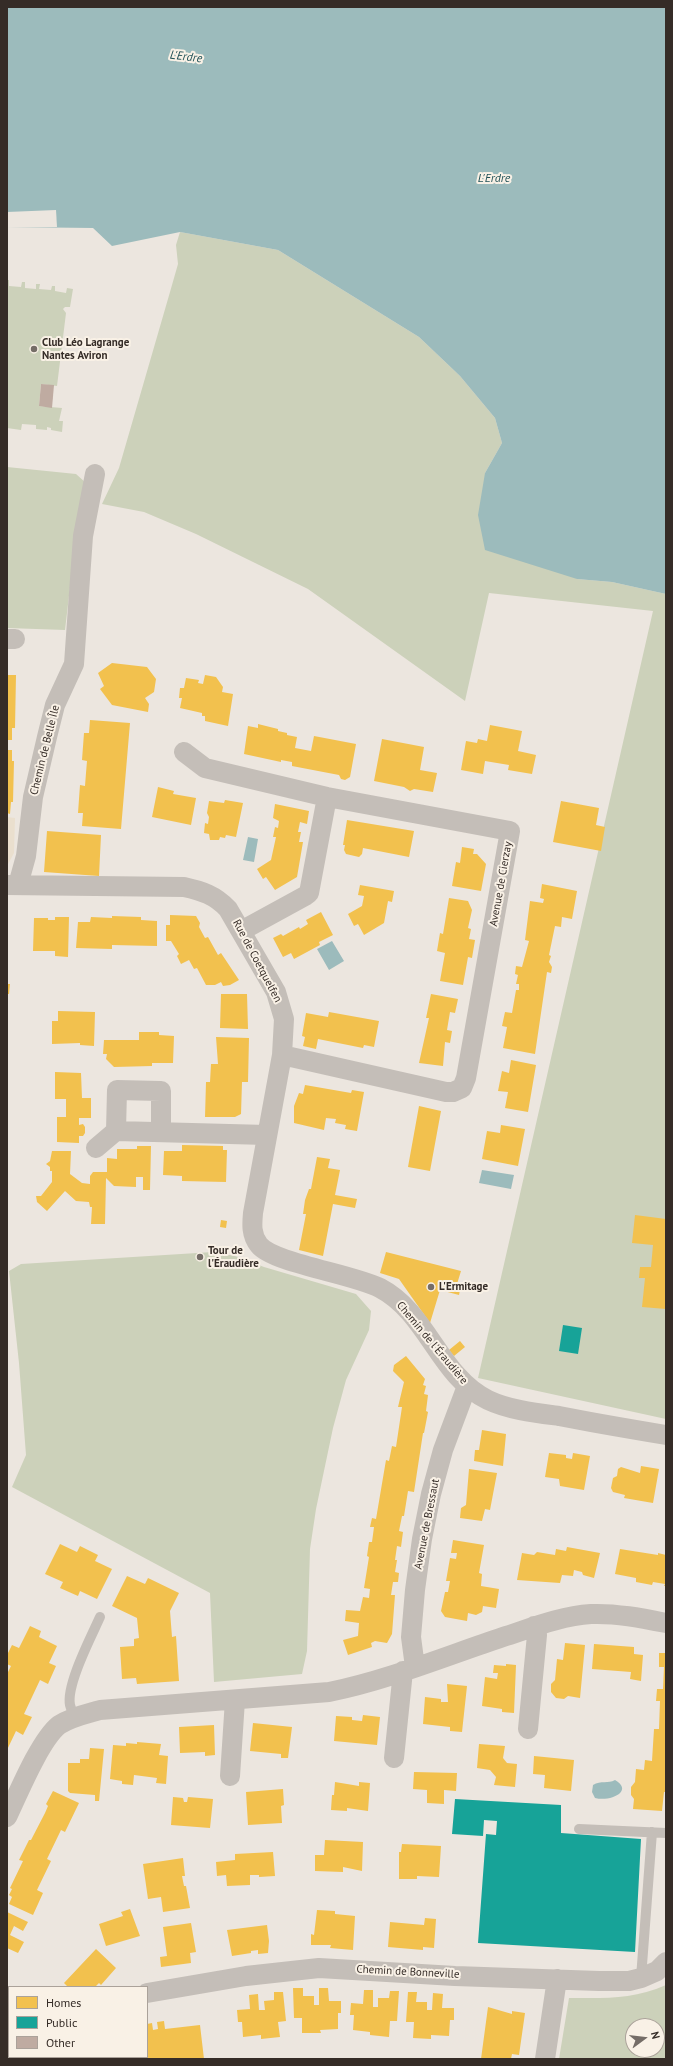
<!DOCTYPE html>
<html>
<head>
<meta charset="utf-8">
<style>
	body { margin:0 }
	#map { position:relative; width:673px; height:2066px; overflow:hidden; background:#ece6df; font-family:"PT Sans",sans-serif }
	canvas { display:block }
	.frame { position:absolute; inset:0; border:8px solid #352c27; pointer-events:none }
	.legend { position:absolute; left:8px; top:1986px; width:140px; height:72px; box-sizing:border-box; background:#f9f1e6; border:1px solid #aba29a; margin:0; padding:5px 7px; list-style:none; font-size:12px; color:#352c27 }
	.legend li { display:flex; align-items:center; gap:8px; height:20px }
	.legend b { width:20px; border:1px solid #aba29a }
	.north { position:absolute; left:625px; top:2018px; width:40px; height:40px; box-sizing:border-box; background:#f9f1e6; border:1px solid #aba29a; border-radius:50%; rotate:75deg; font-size:11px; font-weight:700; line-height:16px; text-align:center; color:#352c27 }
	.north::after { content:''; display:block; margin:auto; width:14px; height:18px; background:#756d67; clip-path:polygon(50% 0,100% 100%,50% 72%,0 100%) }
</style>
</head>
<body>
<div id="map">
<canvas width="673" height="2066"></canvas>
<div class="frame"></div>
<ul class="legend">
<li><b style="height:11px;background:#f2c14e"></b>Homes</li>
<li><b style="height:11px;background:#17a398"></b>Public</li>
<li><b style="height:11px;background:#bfaba1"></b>Other</li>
</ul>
<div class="north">N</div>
</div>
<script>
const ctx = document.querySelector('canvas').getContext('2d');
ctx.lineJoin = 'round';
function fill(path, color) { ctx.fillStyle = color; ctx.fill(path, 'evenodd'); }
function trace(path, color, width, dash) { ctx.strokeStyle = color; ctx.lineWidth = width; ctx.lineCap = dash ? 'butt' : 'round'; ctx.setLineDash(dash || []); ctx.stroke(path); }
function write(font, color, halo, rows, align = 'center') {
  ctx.font = font + ' "PT Sans",sans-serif'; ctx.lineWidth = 4; ctx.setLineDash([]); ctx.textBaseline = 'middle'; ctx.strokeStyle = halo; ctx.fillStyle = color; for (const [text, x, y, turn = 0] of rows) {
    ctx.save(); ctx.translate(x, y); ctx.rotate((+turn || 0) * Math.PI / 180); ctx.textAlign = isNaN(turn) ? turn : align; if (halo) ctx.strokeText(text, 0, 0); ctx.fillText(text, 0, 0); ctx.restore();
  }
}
fill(new Path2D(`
	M180,232L278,250L419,337L460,376L495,418L502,443L485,473L577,579L612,582L666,594V1419L478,1378L653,611L489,593L465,701L308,589L196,534L144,512L102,504L119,468L170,292L178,264L176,245Z
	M7,280H9V286L21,287L22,282H25V288L36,289V284H40L39,289L51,290L52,286H55V291L66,293L67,288L73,289L70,307H65L63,309L66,313L57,386L41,384L39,406L62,408L59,421H63L62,432L51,430V428L47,427V430L36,429V425L22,424L21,430L7,428Z
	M7,467L76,474L86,483L76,536L65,630L7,628Z
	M213,1252L235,1256L264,1267L356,1294L371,1311L369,1330L346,1380L333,1428L316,1509L310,1549L307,1651L302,1674L214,1682L210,1593L12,1487L26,1455L19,1363L9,1271L21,1264Z
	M666,1985V2059H559L569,1998C604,1998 632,2000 666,1985ZM633,2026H657V2050H633Z`), '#ccd1ba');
fill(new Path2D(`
	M7,817L15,818L14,853L7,866Z`), '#eadfce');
fill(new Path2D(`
	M7,7H666V594L612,582L577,579L485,550L478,515L485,473L502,443L495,418L460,376L419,337L278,250L180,232L112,246L93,228L7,227Z
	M248,837L258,839L254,862L243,860Z
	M332,941L344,961L329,970L317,949Z
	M482,1170L514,1175L511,1189L479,1183Z
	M615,1780C634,1791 611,1802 595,1798L592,1792L593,1785C601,1780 608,1784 615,1780Z`), '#9cbbbc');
fill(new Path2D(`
	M56,210L57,227H7V212Z`), '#ece6df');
fill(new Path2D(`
	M112,663L147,667L156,679L154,692L145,698L149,704L148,712L112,705L100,689L104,686L98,673Z
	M7,675H16L15,728H12V740H7Z
	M205,675L216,677L223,687L222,692L233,694L228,726L205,721V716H202V713L180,708L182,698H179L180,688H184L186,678L199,680L198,683L203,684Z
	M90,720L130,723L121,829L82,826L83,813H78L80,785L85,786L86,773L87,761L82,760L84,733H89Z
	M258,724L278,729V731L287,733V735L297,737L295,748L311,751L314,736L356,744L350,777L345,780L341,779L339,775L292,766V762L281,760V762L244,754L248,726L258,728Z
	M490,725L522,731L518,751L536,755L532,774L508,770L509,765L485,761L483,774L461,770L466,741L477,743L478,739L487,741Z
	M382,739L424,747L420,770L437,773L433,792L414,789L410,791L404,787L374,781Z
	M7,750H12V761H14L13,802H11L10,814L7,813Z
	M158,787L174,791L173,794L196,798L191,825L152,817Z
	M225,800L243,803L236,837L226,835L225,838L220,837L219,840H210L209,834L204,833L205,823L208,824L209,817L207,813L209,801L224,803Z
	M561,801L599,808L596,825L605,827L601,851L553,842Z
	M275,804L309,811L307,824L300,822L298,832H301L299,842H303L297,877L275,890L266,877L263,879L257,869L271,860L276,837H273L275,827L278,828L279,821L273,818Z
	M347,820L414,831L409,857L363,848L362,854L359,857L346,854L344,850L345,845H343Z
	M47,831L101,835L99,876L44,872Z
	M462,847L474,849L473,854H477L486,864L481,891L452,886L456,862L460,863Z
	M542,884L577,891L572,919L562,917L561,927L555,926L549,955L551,956L549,962L552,967L551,973L547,972L535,1054L503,1048L507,1027L502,1026L505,1012L512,1013L516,990H519V984H516L518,975L515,974L516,966L522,967L529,941L525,940L530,901L543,903L544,899L540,898Z
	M360,885L394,891L392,902L388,901L384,923L364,935L358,924L354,926L348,914L362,906L364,896L358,895Z
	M449,898L468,901L472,910L468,928L471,929L469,939L475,940L472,958L468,957L463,985L440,981L445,953L437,951L440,933L443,934Z
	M321,912L333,935L319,942L320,945L294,959L291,953L283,957L273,938L281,934L283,936L299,927L300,929L308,924L306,920Z
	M170,915L196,916L200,923L199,927L205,938L208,937L218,955L221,953L239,980L230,985L223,986L221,982L215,985H206L197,968L194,969L189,960L181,964L177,956L179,954L171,941H166V925H170Z
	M112,916L141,917V920L157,921V946L112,945V949L76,948L78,922H90L91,917L112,918Z
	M55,917H69L68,957L55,956V951H33L34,918H48V920H55Z
	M7,984H10L9,994H7Z
	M221,994H247L248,1029L220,1028Z
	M431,994L458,999L455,1013L450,1012L447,1030L452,1031L450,1043L445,1042L443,1066L419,1063L429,1018H426Z
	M58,1011L95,1012L94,1046L80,1045V1043L52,1044V1021H58Z
	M329,1012L379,1021L374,1047L364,1045L363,1048L318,1039L316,1049L303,1046L305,1037L302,1036L306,1013L328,1017Z
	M139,1032H159V1035L174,1036L173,1063H152V1066L114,1067L106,1059L107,1054H103L104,1040H139Z
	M216,1037L249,1038L248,1082H242L241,1114L235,1117H205L206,1082H210L211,1064H218Z
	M511,1060L536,1065L528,1112L505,1108L508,1092L498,1091L502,1071L509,1073Z
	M55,1072L81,1073L82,1098H91V1118H79V1125L83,1124L85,1127V1133L83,1136H79V1143L57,1142V1117H66V1099H55Z
	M305,1085L351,1093L352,1090L364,1092L357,1131L345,1129L346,1125L335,1123L336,1119L326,1118L324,1130L294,1123V1106L299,1093L303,1094Z
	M419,1106L441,1111L430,1171L408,1167Z
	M501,1125L525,1129L518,1166L482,1159L487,1131L500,1133Z
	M182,1145L223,1146V1150H227L226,1182L182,1181V1176L163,1175L164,1151H182Z
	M137,1146H151L150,1190H143V1177H136V1187L114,1186L106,1178L105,1224H91L92,1207H90L89,1202L76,1201L65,1191L47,1211L37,1202L36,1196H41L52,1182V1171H50V1167L46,1164L50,1161L52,1151H71L70,1174L82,1183L90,1184V1176L93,1172H107V1158L117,1159V1149H137Z
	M317,1157L330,1159L328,1168L340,1170L335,1195L357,1199L355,1208L333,1204L323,1256L299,1250L306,1214H303L305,1200L309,1189H311Z
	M635,1215L666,1219V1309L642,1307L645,1278H639L640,1267H651L653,1245L632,1243Z
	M221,1220L227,1221L226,1228L220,1227Z
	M386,1252L461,1271L457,1284L461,1285L459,1295L440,1290L430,1323L399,1279L380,1273Z
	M197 1257a3 3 0 1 1 6 0a3 3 0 1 1-6 0Z
	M460,1341L465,1347L454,1356L449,1350Z
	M406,1356L425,1379L423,1385L426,1386L424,1394L428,1395L426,1411L428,1412L424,1433H423L414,1492L408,1491L404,1516H402L399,1531L403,1532L401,1547L397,1546L395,1560H397L395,1572L399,1573L398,1582H393L391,1595H395L392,1634L387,1643L375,1641L371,1643L372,1647L348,1655L343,1640L358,1636L359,1623L345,1621L346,1610L360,1611L363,1597L369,1598L370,1589L364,1588L369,1557L367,1556L369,1542H372L374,1527H370L372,1518L376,1519L386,1460L389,1461L392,1446L396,1447L402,1407H398L404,1382L393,1371L394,1365Z
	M482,1430L506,1434L503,1466L474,1461L475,1450H479Z
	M549,1453L566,1455V1458L572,1459L573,1453L590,1456L584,1490L560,1486L559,1479L545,1477Z
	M641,1466L659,1469L653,1503L624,1498L625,1495L613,1492L611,1488L613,1478L617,1476L618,1469L621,1467L640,1473Z
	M469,1469L497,1473L490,1510L485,1509L482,1521L460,1518L461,1508L466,1505Z
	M453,1540L484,1545L479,1573L482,1574L481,1586L499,1589L496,1608L483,1606L482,1612L476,1615L468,1613L467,1621L445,1617L441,1611L445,1592H448L450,1581H446L450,1558L456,1559L457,1553H451Z
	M60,1544L77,1552L80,1546L98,1555L95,1561L112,1569L97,1599L80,1591L78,1596L60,1588L63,1582L45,1574Z
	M567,1547L600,1553L594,1578L583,1575L582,1572L574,1570L573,1576L562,1575L560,1583L517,1580L522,1553L534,1555L537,1552L555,1555L556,1549L566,1551Z
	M620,1549L658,1555V1553L666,1555V1586H664L665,1584L653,1582L652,1585L636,1582V1578L615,1574Z
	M127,1576L145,1584L148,1578L179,1593L170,1611L172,1637L176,1636L179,1681L137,1684L136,1678L122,1679L120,1647L134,1646V1639L139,1638L137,1618L112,1606Z
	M30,1626L41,1631L39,1637L57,1646L49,1663L56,1666L48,1684L40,1680L24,1714L32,1717L23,1735L16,1731L7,1750V1674L11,1666L7,1664V1655L12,1645L19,1648Z
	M565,1643L585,1645L580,1698L568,1696L564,1699L556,1698L551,1692V1684L555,1680L557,1659L563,1660Z
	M594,1644L634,1647V1654L643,1655L641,1681L630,1679L631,1672L592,1669Z
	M659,1653H666V1792H664L662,1811L633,1809L634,1799L631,1795V1787L635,1782L636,1769L644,1770L645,1760L652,1761L654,1729H659L660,1701H656L657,1689H663L664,1667H659Z
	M506,1664L516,1665L514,1713L502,1712V1709L482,1706L485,1677L497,1679L498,1673H493L494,1665L506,1666Z
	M447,1684L467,1686L462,1732L450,1731V1727L423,1724L425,1697L441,1699V1702H448Z
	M363,1715L380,1717L377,1745L334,1741L336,1716L352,1717V1720L362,1721Z
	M253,1723L292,1727L288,1758H281V1754L250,1751Z
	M214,1725L215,1755L205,1756V1752L180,1753L179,1727Z
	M137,1742L161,1744L159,1755L168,1756L166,1784L156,1783L157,1778L134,1775L133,1785L122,1784V1781L110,1779L113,1745L126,1746V1743L137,1744Z
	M479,1744L505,1746L503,1758L507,1763L517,1764L515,1787L494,1785L496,1777L490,1770L477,1768Z
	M90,1748L104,1749L99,1801H95V1795L70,1793L68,1791V1763H80V1759H89Z
	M534,1756L574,1760L571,1791L544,1788L545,1775L533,1774Z
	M414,1772L457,1773L456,1791L444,1790V1804L427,1803V1790L413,1789Z
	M335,1782L359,1786V1782L370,1783L368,1811L347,1808V1811L331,1810L332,1795H334Z
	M283,1789L284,1805L281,1806L282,1823L248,1825L246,1792Z
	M53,1791L79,1803L65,1832L61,1830L47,1859L51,1861L37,1890L43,1893L33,1915L9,1904L12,1897L9,1895L12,1889L10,1888L23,1861L19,1860L29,1840H31L45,1813L48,1806L46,1804Z
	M173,1797L183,1798L184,1802H187L188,1797L213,1799L210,1828L171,1825Z
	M325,1840L363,1842L362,1871L343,1867V1872L315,1871V1855H324Z
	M402,1844L441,1846L439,1877L417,1876V1879H399V1852H401Z
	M273,1852L275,1876L259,1877V1875H250V1885L227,1886L226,1875L217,1876L216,1862L235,1860V1854Z
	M183,1858L185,1876H182L184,1886H186L190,1908L163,1912L161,1897L148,1899L143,1864Z
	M130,1909L140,1936L106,1946L99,1924L123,1916L121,1912Z
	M317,1910L335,1911V1914L355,1916L353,1950L330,1948L331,1945H311V1934L314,1935Z
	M7,1912L28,1922L23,1931L14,1926L10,1935L24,1942L18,1953L7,1948Z
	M425,1918L436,1919L434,1948L423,1947V1950L388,1947L390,1922L424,1925Z
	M191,1923L196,1952L190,1953L191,1963L161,1967L160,1957L167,1956L163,1927Z
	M267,1925L269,1941L268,1953L258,1954V1950L251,1951V1953L232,1956L227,1930Z
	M96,1949L116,1968L101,1985L99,1983L95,1987H68L64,1983Z
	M293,1988H303V1996H314V2005H319V1988H328L329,2001H341V2013H338V2029L320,2030L321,2033H302V2018H294Z
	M364,1990H373V2007H378V1998H389L390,1991H399L397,2021H390L389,2037L370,2035V2032L353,2030L354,2015H350L351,2003L363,2004Z
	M274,1992H283L286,2021L278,2022L280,2037L261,2039V2035L243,2037L242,2022H238L237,2010L250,2009L249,1995L258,1994L259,2010H265L264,2001L274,2000Z
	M408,1992H417L416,2002H427V2010H432L433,1993L443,1994L442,2008H454V2020H450L449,2036L431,2035V2039L413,2038L414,2022H406Z
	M488,2007L512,2014V2011L525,2013L519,2055L512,2054L511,2059H481Z
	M164,2021L165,2029L200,2025L204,2059H129L128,2057H147V2024L152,2023L153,2030L158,2029L157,2022Z`), '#f2c14e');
fill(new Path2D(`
	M563,1325L582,1328L578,1354L559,1351Z
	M455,1799L561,1805V1833L641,1839L635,1952L478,1943L486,1834L496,1835L497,1821L484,1820L483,1836L452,1834Z`), '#17a398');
fill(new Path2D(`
	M41,384L54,385L52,408L39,406Z`), '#bfaba1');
trace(new Path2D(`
	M75,1717C73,1713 71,1709 70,1705C66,1685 91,1637 100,1617
	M579,1829L666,1833
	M641,1978L652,1832`), '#c4beb8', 10);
trace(new Path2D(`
	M7,639H15
	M184,752L205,768L327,797L510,831L466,1078L462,1088L453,1092H446L282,1055
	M7,885L184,887C202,891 215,895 228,909L276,992L284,1019L282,1055L253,1213C252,1224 251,1235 259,1245C273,1263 353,1274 380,1288C428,1313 439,1376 488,1400C509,1410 536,1413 559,1416C594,1423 630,1429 666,1435
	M18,885L26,856L33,797L47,737L55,705L74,664L83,536L95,474
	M241,931L305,896L309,893L327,797
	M116,1131L117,1090L161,1091V1131
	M96,1148L116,1131L267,1135
	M415,1667L411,1637L415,1590L422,1539L431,1494L443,1450L467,1386
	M528,1729L537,1635L534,1626
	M394,1758L403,1671
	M230,1776L235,1700
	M7,1817C18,1794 40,1740 59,1725C71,1717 86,1714 100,1710L329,1692C388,1680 446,1656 503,1637C531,1628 561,1616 591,1614C616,1613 641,1618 666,1623
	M147,1993L246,1976L319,1968L455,1976L599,1981H629L641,1978L657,1971L666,1962
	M7,2034L9,2035
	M72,2057L74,2059
	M545,2059L557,1979`), '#c4beb8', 20);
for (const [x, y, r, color] of [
	[34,349,4,"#756d67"],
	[200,1257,4,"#756d67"],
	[431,1287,4,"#756d67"]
]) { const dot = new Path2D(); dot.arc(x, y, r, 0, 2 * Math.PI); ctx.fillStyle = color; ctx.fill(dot); trace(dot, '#f9f1e6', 1.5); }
write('bold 11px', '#352c27', '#f9f1e6', [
	["Club Léo Lagrange",42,343],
	["Nantes Aviron",42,356],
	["Tour de",208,1251],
	["l'Éraudière",208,1264],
	["L'Ermitage",439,1287]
], 'left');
write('11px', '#352c27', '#f9f1e6', [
	["Chemin de Belle Île",45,750,-76],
	["Avenue de Cierzay",501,884,-80],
	["Rue de Coetquelfen",257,961,62],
	["Chemin de l'Éraudière",432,1343,50],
	["Avenue de Bressaut",427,1524,-79],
	["Chemin de Bonneville",408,1972,3]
]);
write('italic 12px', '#1e4f55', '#f9f1e6', [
	["L'Erdre",186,57,7],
	["L'Erdre",494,179]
]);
</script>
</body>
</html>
